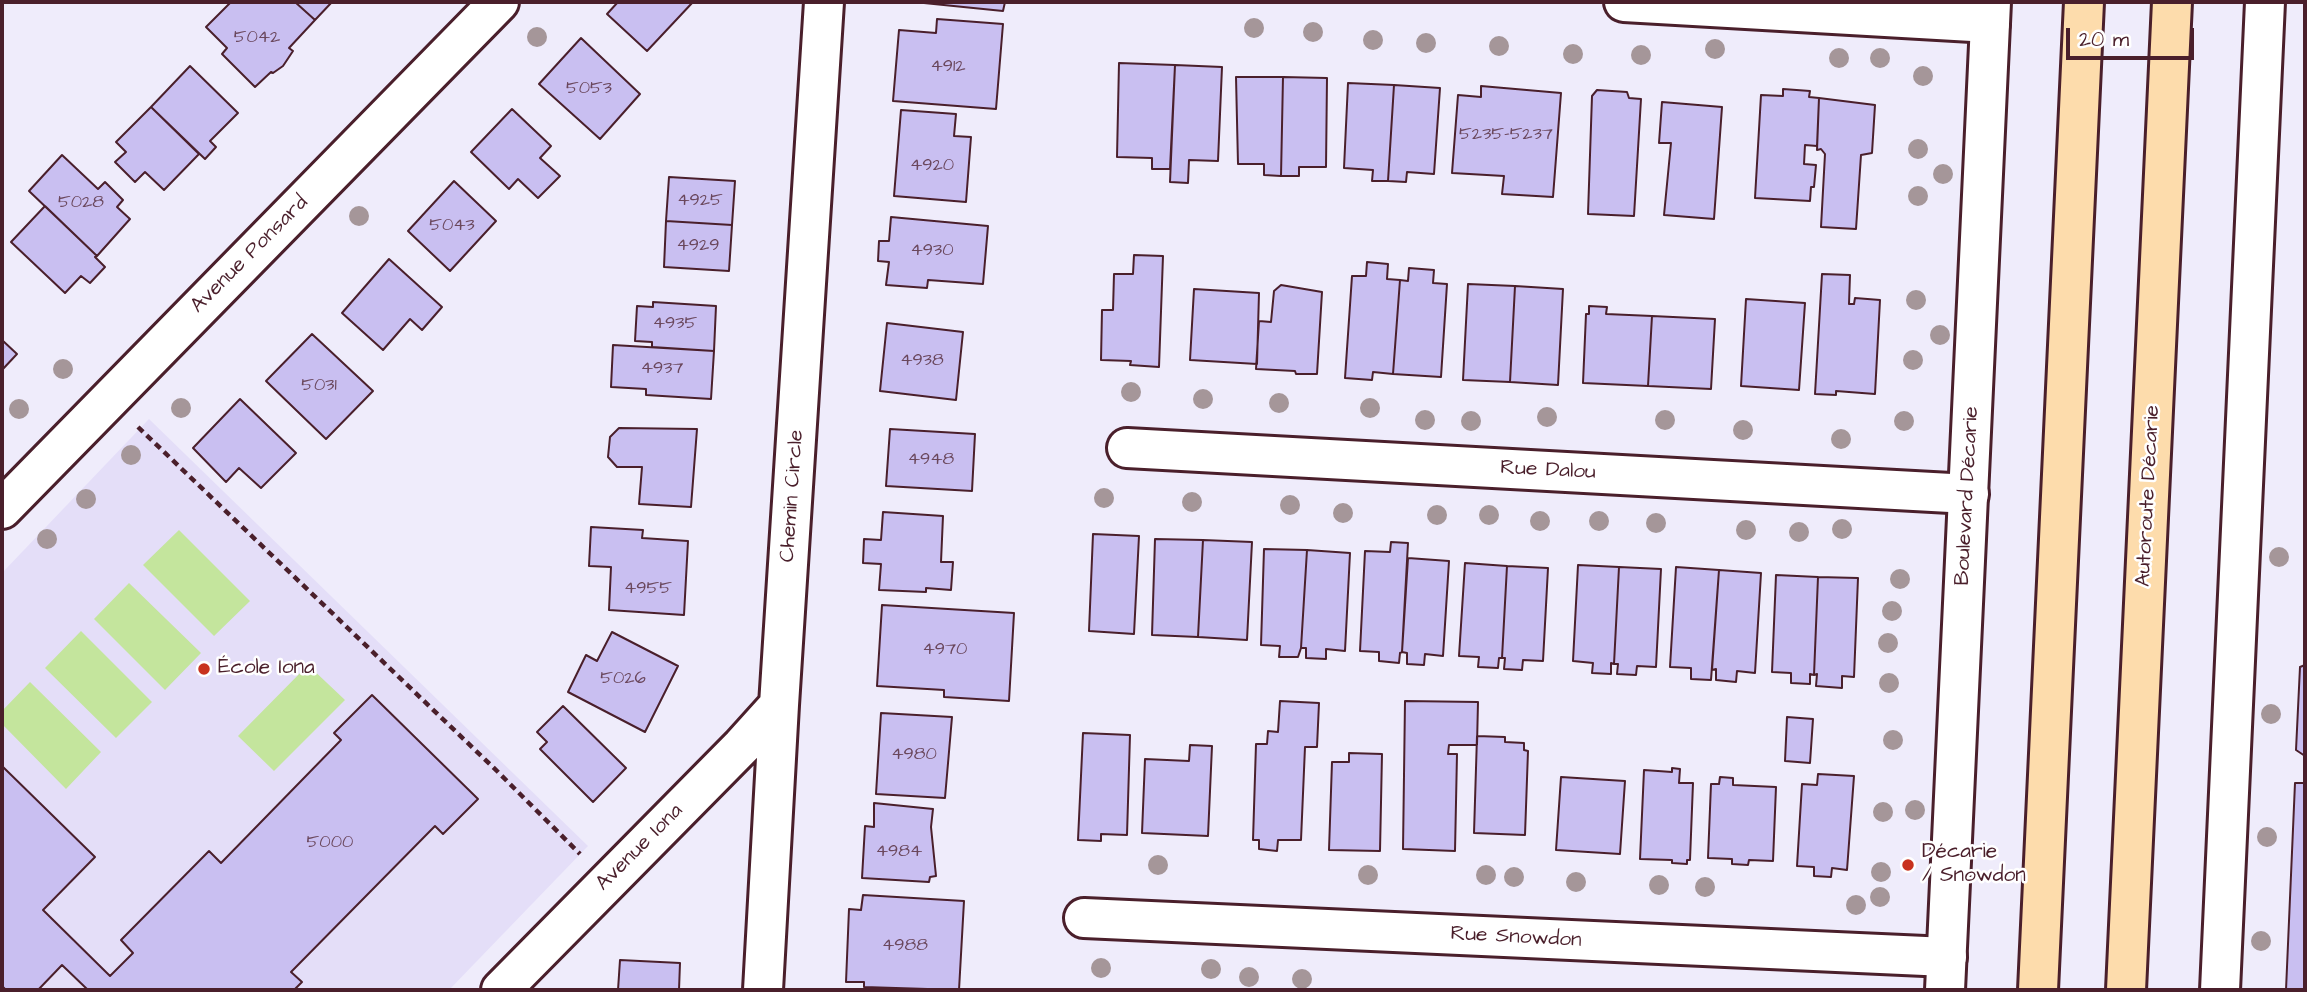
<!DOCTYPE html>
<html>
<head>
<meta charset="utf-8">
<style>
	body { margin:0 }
	#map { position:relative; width:2307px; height:992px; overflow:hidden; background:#efecfb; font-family:"Architects Daughter",sans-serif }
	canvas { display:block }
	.frame { position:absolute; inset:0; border:4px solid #4a1f2b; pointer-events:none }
	.scale { position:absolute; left:2066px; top:28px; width:128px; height:32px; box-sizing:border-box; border:4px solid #4a1f2b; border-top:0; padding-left:9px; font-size:21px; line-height:24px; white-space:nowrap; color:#4a1f2b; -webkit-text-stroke:5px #fff; paint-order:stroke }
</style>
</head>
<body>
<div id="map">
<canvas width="2307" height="992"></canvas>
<div class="frame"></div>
<div class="scale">20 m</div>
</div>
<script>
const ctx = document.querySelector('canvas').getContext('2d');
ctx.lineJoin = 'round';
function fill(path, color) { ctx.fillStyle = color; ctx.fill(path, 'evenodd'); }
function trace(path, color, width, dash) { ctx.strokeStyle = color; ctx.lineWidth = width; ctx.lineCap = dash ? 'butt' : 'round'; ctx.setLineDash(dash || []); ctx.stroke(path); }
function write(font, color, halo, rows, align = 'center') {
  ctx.font = font + ' "Architects Daughter",sans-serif'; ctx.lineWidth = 5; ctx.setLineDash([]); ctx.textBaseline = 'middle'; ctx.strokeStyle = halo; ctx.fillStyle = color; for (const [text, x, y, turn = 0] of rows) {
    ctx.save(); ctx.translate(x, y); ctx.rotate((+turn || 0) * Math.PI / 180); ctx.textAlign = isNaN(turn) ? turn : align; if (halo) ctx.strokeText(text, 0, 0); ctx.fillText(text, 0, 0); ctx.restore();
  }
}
fill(new Path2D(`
	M149,419L588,846L449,990H2V573Z`), '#e4def8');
fill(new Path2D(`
	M179,530L250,601L214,636L143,565Z
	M129,583L201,653L165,690L94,619Z
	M81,631L152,702L116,738L45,668Z
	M308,665L345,700L274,771L238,736Z
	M30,682L101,752L66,789L2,724V711Z`), '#c4e59d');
const building = new Path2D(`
	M231,2H295L315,20L289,48L293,51L283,66L273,73L271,72L255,87L222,54L227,48L206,27Z
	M295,2H332L315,20Z
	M618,2H693L647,51L607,14Z
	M914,2H1005L1003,11Z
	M937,19L1003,24L996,109L893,101L899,30L936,33Z
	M581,38L640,94L600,139L539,84Z
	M1119,63L1175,65L1170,169H1152V158L1117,157Z
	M1175,65L1222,67L1218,161L1189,160L1188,183L1170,182Z
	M190,66L238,113L210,141L216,147L205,159L151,107Z
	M1236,77H1283L1281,176L1264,175V164H1238Z
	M1283,77L1327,78L1326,167H1299V176H1281Z
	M1348,83L1394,85L1388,181H1372L1373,170L1344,168Z
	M1394,85L1440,88L1434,174L1407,172L1406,182L1388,181Z
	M1481,86L1561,93L1553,197L1502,194L1504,176L1452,173L1458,95L1481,97Z
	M1783,89L1810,91L1809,97L1819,98L1817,146L1805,145L1804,164L1816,165L1814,187H1811L1810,201L1755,198L1761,95L1783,96Z
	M1597,90L1627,92L1629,98L1641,99L1634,216L1588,214L1592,96Z
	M1819,98L1875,105L1872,153L1861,155L1856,229L1821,227L1825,154L1821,149L1817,150Z
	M1662,102L1722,107L1714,219L1664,215L1671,143H1659Z
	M151,107L199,154L164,190L145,172L135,182L115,162L126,152L116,142Z
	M512,109L551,146L540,158L560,176L538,198L518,179L509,189L471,152Z
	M901,110L956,114L954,136L971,137L966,202L894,196Z
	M62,155L98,189L105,182L123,200L117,207L130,219L97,256L29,191Z
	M669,177L735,181L732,225L666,221Z
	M454,181L496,221L450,271L408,231Z
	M45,206L97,256L95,257L105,267L90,283L81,276L65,293L11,242Z
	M891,217L988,226L983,284L928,280L927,288L886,285L889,262L878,261L879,241H889Z
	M666,221L732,225L729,271L664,267Z
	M1134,255L1163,256L1159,367L1130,365L1131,361L1101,360L1102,310H1113L1114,274H1133Z
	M389,259L442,307L422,330L410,319L383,350L342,313Z
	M1367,262L1388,264L1387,279L1400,280L1393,374L1373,372L1372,380L1345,378L1352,276H1366Z
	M1409,268L1434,270L1433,283L1447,284L1441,377L1393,374L1400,280L1408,281Z
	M1822,274L1850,275L1849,304H1854L1855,298L1880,300L1875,394L1836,391V395L1815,394Z
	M1468,284L1515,286L1510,382L1463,380Z
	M1281,285L1322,292L1317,374H1296L1295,371L1256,369L1259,321L1271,322L1274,291Z
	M1515,286L1563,289L1558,385L1510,382Z
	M1194,289L1259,293L1257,364L1190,360Z
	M1746,299L1805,303L1799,390L1741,386Z
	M653,302L716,306L714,351L652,347V342L635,341L637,306L653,307Z
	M1589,306L1607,307L1606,314L1652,316L1648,386L1583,383L1586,314H1589Z
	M1652,316L1715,319L1711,389L1648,386Z
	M887,323L963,332L956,400L880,391Z
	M312,334L373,391L326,439L266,381Z
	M2,340L17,354L2,370Z
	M613,345L714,351L711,399L646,395V389L611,387Z
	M240,399L296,453L261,488L239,468L226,482L193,448Z
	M619,428L697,429L691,507L639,504L642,467H617L608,457L610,437Z
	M890,429L975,434L972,491L886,486Z
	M883,512L943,516L941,562H953L951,590L926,588V592L879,590L881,564L863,563L864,539L881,540Z
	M591,527L643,530L642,538L688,541L684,615L609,610L611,567L589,566Z
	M1093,534L1139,536L1134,634L1089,631Z
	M1155,539L1203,540L1198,637L1152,635Z
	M1203,540L1252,542L1247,640L1198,637Z
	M1391,542L1408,543L1402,652L1400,653L1399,663L1379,661V652L1360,651L1365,551L1390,552Z
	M1264,549L1307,550L1301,648L1298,657H1279L1280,646L1261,645Z
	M1307,550L1350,553L1345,651L1326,649V659L1306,658V648H1301Z
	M1408,558L1449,561L1443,656L1425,654L1424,665L1407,664V653L1402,652Z
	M1465,563L1507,566L1502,658H1499L1498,668L1478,667L1479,657L1459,656Z
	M1578,565L1619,567L1614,664L1611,663V674L1592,673L1593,663L1573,661Z
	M1507,566L1548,568L1543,661L1523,660L1522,670L1504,669L1505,658H1502Z
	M1619,567L1661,569L1656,667L1637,666L1636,675L1617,674L1618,664H1614Z
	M1676,567L1719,570L1711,680L1691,679V668L1670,667Z
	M1719,570L1761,573L1755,673L1737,671L1736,682L1716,680V669L1712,670Z
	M1776,575L1818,577L1814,675L1810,674V684L1791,683V673L1772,672Z
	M1818,577L1858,578L1854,677L1842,676V688L1816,686L1817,674L1814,675Z
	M882,605L1014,613L1009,701L944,697V690L877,686Z
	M612,632L678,666L645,732L568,692L586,655L597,661Z
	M2305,665V756L2296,750L2300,667Z
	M372,695L478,799L443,834L435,826L291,972L302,982L294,990H88L62,965L38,990H6L2,986V766L95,857L43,910L110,976L133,953L121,940L209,851L221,863L341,740L334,733Z
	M1280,701L1319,703L1317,747H1305L1301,840H1278L1277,851L1259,849V840H1253L1256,744H1267L1268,731L1278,732Z
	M1405,701L1478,702L1477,745H1449L1448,754H1457L1455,851L1403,849Z
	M563,706L626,768L593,802L540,749L547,742L537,732Z
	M881,713L952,717L945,798L876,794Z
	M1787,717L1813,719L1810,763L1785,761Z
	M1083,733L1130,735L1127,835L1101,834V841L1078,840Z
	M1477,736L1505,737V742L1524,743V750L1528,751L1525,835L1474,833Z
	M1190,745L1212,746L1208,836L1142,833L1145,759L1189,761Z
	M1349,753L1382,754L1380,851L1329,850L1332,762H1349Z
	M1672,768L1680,769L1679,783H1693L1690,860H1687V864L1672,863V860L1640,859L1644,770L1672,772Z
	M1818,774L1854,776L1847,870L1832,868L1831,877L1814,876V867L1797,866L1802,784L1817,785Z
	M1561,777L1625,781L1620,854L1556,850Z
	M1720,777L1733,778V785L1776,787L1773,861L1749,860L1748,865L1732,864V859L1708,858L1711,784H1719Z
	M2295,783H2305V990H2286Z
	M874,803L933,809L931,827L936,876L930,877L929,882L862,878L865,826L874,827Z
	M863,895L964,901L959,990L864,987V982H846L849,909L861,910Z
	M620,960L680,963L679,990H618Z`);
fill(building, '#c9bff1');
trace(building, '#4a1f2b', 2);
const minor = new Path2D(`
	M1624,2L1990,23
	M1127,448L1969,494
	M2,509L499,2
	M1084,918L1947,957
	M501,990L742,746L779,705
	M763,990L779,705L824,2`);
const secondary = new Path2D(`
	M1945,990L1991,2
	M2220,990L2265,2`);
const motorway = new Path2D(`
	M2038,990L2084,2
	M2126,990L2172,2`);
trace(minor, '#4a1f2b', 44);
trace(secondary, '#4a1f2b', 44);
trace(motorway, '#4a1f2b', 44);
trace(new Path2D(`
	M138,427L497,771L580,854`), '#4a1f2b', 4.5, [7, 5]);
trace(minor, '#fff', 38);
trace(secondary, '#fff', 38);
trace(motorway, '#fddcac', 38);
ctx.fillStyle = '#a59699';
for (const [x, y] of [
	[1254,28],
	[1313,32],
	[537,37],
	[1373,40],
	[1426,43],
	[1499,46],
	[1715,49],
	[1573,54],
	[1641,55],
	[1839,58],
	[1880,58],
	[1923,76],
	[1918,149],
	[1943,174],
	[1918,196],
	[359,216],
	[1916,300],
	[1940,335],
	[1913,360],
	[63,369],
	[1131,392],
	[1203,399],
	[1279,403],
	[181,408],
	[1370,408],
	[19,409],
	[1547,417],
	[1425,420],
	[1665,420],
	[1471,421],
	[1904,421],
	[1743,430],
	[1841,439],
	[131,455],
	[1104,498],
	[86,499],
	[1192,502],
	[1290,505],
	[1343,513],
	[1437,515],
	[1489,515],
	[1540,521],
	[1599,521],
	[1656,523],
	[1842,529],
	[1746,530],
	[1799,532],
	[47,539],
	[2279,557],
	[1900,579],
	[1892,611],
	[1888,643],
	[1889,683],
	[2271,714],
	[1893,740],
	[1915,810],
	[1883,812],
	[2267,837],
	[1158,865],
	[1881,872],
	[1368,875],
	[1486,875],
	[1514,877],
	[1576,882],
	[1659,885],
	[1705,887],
	[1880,897],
	[1856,905],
	[2261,941],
	[1101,968],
	[1211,969],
	[1249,977],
	[1302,979]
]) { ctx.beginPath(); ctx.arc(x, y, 10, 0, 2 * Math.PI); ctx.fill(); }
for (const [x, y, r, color] of [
	[204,669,7,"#c8321e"],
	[1908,865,7,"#c8321e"]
]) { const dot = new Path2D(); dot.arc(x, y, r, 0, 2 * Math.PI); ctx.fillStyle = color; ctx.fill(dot); trace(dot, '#fff', 2.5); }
write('18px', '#6a475c', null, [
	["5042",257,38],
	["4912",948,67],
	["5053",589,89],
	["5235-5237",1506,135],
	["4920",932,166],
	["4925",700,201],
	["5028",81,203],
	["5043",452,226],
	["4929",698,246],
	["4930",932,251],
	["4935",675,324],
	["4938",922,361],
	["4937",662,369],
	["5031",319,386],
	["4948",931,460],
	["4955",648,589],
	["4970",945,650],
	["5026",623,679],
	["4980",914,755],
	["5000",330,843],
	["4984",899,852],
	["4988",905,946]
]);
write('21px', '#4a1f2b', '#fff', [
	["Avenue Ponsard",250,255,-45],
	["Rue Dalou",1548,471,3],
	["Chemin Circle",793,496,-86],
	["Boulevard Décarie",1968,496,-87],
	["Autoroute Décarie",2149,496,-87],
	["Avenue Iona",640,848,-45],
	["Rue Snowdon",1516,938,3]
]);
write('21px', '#4a1f2b', '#fff', [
	["École Iona",218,669],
	["Décarie",1922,853],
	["/ Snowdon",1922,877]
], 'left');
</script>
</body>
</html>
